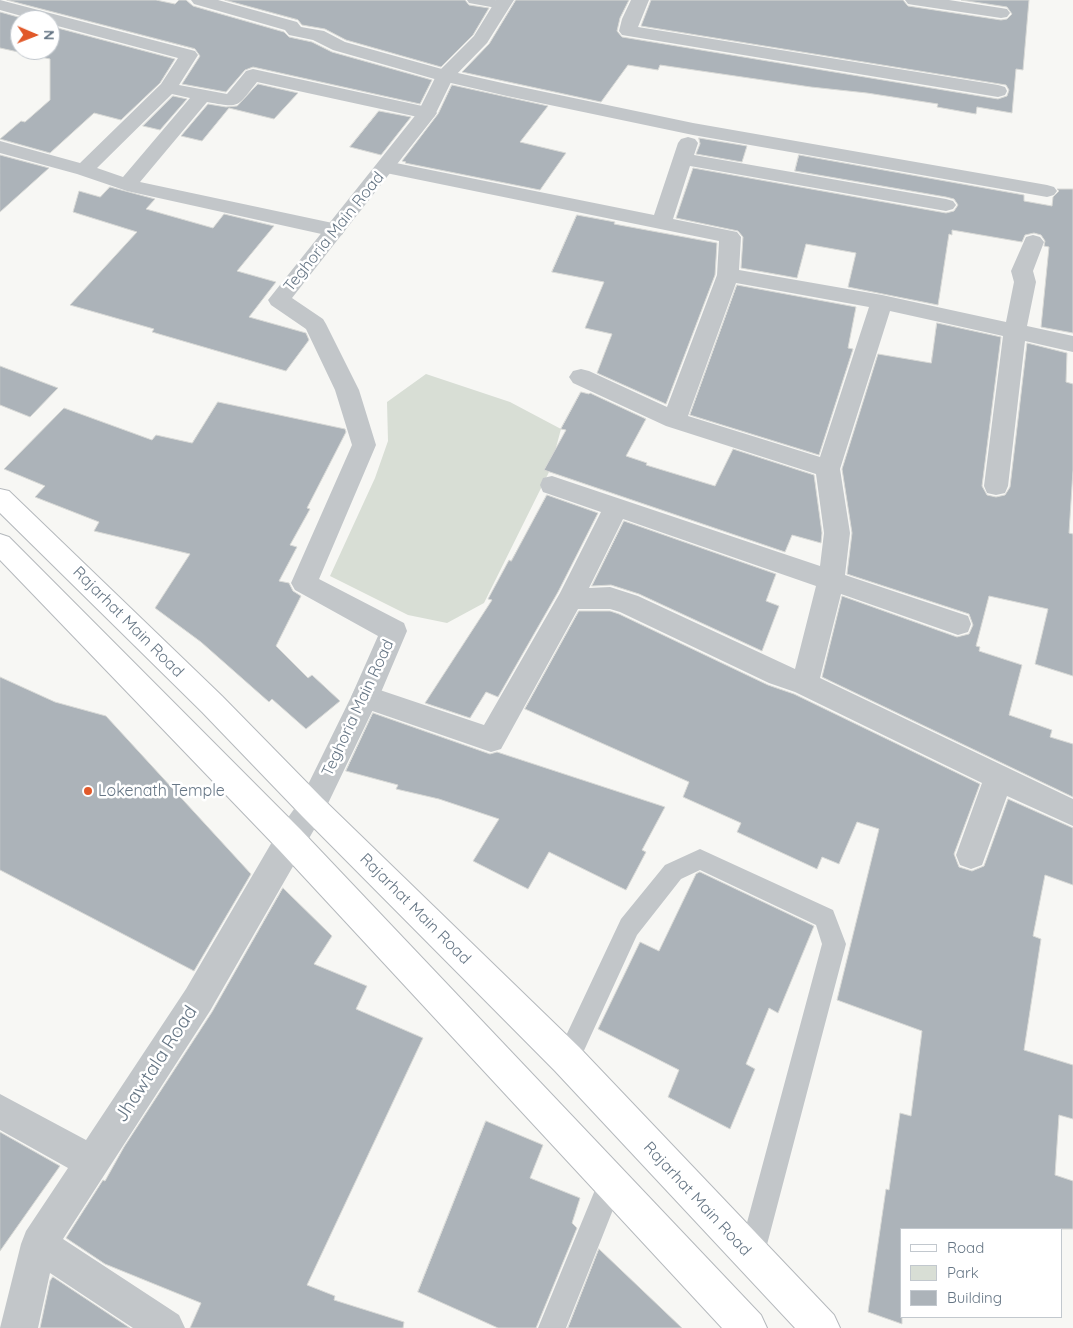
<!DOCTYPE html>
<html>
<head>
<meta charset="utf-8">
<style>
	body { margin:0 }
	#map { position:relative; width:1073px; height:1328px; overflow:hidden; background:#f7f7f4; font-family:Quicksand,sans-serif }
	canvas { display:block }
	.legend { position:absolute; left:900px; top:1228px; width:162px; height:90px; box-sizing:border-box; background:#fff; border:1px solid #c2c8ce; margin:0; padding:6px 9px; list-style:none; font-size:15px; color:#667685 }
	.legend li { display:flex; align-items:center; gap:10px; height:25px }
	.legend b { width:25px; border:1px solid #c2c8ce }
	.north { position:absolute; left:10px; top:10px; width:50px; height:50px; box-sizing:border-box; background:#fff; border:1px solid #c2c8ce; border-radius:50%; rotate:91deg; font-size:14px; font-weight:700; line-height:20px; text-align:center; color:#667685 }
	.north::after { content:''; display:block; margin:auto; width:18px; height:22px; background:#e1592a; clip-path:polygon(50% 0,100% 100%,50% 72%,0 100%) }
</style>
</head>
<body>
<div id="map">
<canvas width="1073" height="1328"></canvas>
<ul class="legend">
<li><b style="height:6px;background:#fff"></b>Road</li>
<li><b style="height:14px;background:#d8ded5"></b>Park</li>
<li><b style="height:14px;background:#acb3b9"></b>Building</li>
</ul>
<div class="north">N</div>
</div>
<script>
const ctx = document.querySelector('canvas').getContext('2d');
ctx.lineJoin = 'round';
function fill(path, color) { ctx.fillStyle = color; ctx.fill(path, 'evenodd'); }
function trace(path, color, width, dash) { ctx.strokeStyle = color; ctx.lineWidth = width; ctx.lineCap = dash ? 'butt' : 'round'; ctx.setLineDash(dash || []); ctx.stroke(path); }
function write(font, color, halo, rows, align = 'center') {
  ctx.font = font + ' Quicksand,sans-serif'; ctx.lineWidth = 5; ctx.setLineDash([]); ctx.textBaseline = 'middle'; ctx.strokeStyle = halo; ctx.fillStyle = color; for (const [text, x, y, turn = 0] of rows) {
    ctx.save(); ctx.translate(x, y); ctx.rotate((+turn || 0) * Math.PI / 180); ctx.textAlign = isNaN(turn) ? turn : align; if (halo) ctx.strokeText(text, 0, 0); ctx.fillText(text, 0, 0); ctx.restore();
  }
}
fill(new Path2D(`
	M426,374L510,402L561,429L550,470L484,603L447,623L408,615L330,576L375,478L388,441L387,402Z`), '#d8ded5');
const building = new Path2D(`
	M7,0H156L175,4L179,0H186L193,6L284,32L289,37L312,42L332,52L432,80L420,104L253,67L245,70L226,92L182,84L200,56L195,49Z
	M225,0H465L469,5L489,8L473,35L441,67L346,40L325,29L302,25L298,20Z
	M516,0H629L620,18L617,31L622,37L998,99L1007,96L1009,90L1006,85L641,26L651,0H903L908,6L1001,20L1007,19L1012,14L1007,7L961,0H1029L1023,70L1016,69L1012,113L977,107L976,114L937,107L938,104L867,93L811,87L660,65L658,70L628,65L601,102L462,72L489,44Z
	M0,12L29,20H20V50H50V26L175,59L160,83L121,120L94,113L50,153L0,139L21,121L25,122L50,100V59L0,48Z
	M258,84L298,93L274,119L229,108L202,141L181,136L208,104L226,107L237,106Z
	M452,85L548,106L520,142L566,153L540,190L405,163L406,162L402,161L438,114Z
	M173,96L187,99L160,130L143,126Z
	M379,111L411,117L381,155L350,147Z
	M699,138L747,146L742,162L696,154L700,144Z
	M0,155L49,168L0,212Z
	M799,155L1024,195V201L1052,206L1053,197L1059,191L1057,189H1073V333L1041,327L1049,247L1044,246L1045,241L1041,235L1034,233L1025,235L1022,242L952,230V235L949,234L938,305L848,287L856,253L806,244L797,278L741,268L743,237L738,231L676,218L693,168L946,213L954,211L958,205L954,199L946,197L795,171Z
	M110,187L155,199L146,209L213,228L224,214L274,226L237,271L276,282L249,317L306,333L309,340L286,371L152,332L154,329L70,305L137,232L73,212L79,191L100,197Z
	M577,215L615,222L614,224L717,243L715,275L666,404L597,373L612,334L585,328L604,282L552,272Z
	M737,285L856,307L848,348L853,349L819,455L690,415Z
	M937,323L1001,337L982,486L987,495L996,497L1005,495L1010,487L1027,343L1067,353L1066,382L1073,384V470L1069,533L1073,534V676L1035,664L1048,609L989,596L976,646L980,647L979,651L1022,665L1009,715L1052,730L1050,737L1073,744V797L822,677L842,596L957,637L969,634L973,625L969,614L847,574L852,533L842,469L878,354L931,363Z
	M0,366L58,388L30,417L0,405Z
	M581,392L589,394L590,393L646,419L626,456L647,463L646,465L715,486L733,449L814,475L822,533L821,543L792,535L785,552L544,470L566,430L561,429Z
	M218,402L345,429L346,432L307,508L310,509L290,545L297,547L279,581L289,583L293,591L301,596L276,646L308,678L312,675L340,701L306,729L272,699L269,702L201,642L155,608L190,554L94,531L99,522L35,497L45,486L4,469L64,408L152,440L156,435L192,443Z
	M547,495L598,513L558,592L498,697L486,692L470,718L425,703L492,600L488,599L509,560L511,561Z
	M624,521L776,574L766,601L779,606L762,651L639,594L611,585L592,586Z
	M579,611H610L619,614L768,685L794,694L980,784L954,854L959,867L972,871L984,866L1008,799L1073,828V885L1045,875L1033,936L1041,939L1024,1050L1073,1065V1119L1059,1115L1055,1175L1073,1181V1229H902V1324L868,1312L886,1189L889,1190L900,1113L911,1116L922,1031L837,1000L879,829L857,822L839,864L822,857L817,869L737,832L741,823L683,797L689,782L525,709Z
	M0,677L55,702L106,716L251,874L194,971L0,870Z
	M373,713L490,754L497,752L665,807L642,850L646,852L626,890L549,852L528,889L473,861L499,819L439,799L396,789L398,785L346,771Z
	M700,872L814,926L778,1013L769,1008L746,1064L755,1069L730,1129L668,1097L679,1070L598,1029L640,942L659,951L696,874Z
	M283,888L332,936L314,964L367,986L356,1009L423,1038L307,1285L335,1296L334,1300L404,1322L403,1328H190L201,1303L105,1264L66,1238L103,1180L105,1181L124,1147L212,1012Z
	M486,1121L543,1145L530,1178L580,1198L572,1223L577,1228L536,1328H498L418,1292Z
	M0,1132L60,1166L0,1251Z
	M599,1249L682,1328H568Z
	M53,1277L130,1328H40L50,1281Z`);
fill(building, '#acb3b9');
trace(building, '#d8d9d6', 1);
const primary = new Path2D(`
	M0,489L9,491L222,696L322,798L579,1047L834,1315L840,1328H795L555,1071L302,816L202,712L0,513Z
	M0,534L9,537L301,830L761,1315L767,1328H722L279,850L0,560Z`);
trace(primary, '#b5b9bd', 2);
fill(new Path2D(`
	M467,0H495L506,2L508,5L502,9L469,3Z
	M700,849L833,910L846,944L764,1256L760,1265L751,1269L742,1265L738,1256L822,944L816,925L700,870L681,879L637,935L576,1068L567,1071L558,1068L555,1059L621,919L665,865Z
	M611,1169L620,1173L624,1182L566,1328H538L602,1173Z`), '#c2c6c9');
fill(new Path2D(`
	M0,0L195,51L198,55L179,85L227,94L246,71L253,69L427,107L434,109L437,113L434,117L427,119L257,82C236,108 241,108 207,102L140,182L342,225L345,230L342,235L335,237L127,191L77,174L0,153V141L80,163L161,84L178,58L50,24V20H36L0,10ZM172,94L190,98L123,177L97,168Z
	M191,0H218L297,22L301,27L324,31L345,42L449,71L507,84L693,123L1047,185L1054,187L1057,191L1054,195L1047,197L693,135L507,96L438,80L333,50L313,40L289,35L285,30L194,4Z
	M631,0H649L638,27L998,85L1005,87L1007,91L1005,95L998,97L628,36L622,35L619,31L622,19Z
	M905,0H949L1001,8L1007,9L1010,13L1007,17L1001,18L914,5L908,4Z
	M688,137L695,139L698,143L694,155L946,199L953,201L956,205L953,209L946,211L690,166L673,219L737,232L741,237L739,270L882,295L1006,322L1014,282L1011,271L1026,237L1033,235L1040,237L1044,242L1033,271L1036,282L1027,326L1073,336V352L1025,341L1008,486L1005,493L996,495L987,493L984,486L1003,336L890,311L840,469L850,533L845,575L968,616L971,624L968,632L958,635L841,594L820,678L1073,799V826L1007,796L982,865L971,869L960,865L956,855L982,783L795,692L769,683L620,612L610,609H578L501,749L491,752L355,705L351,697L355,689L365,685L484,725L560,593L601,512L543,492L540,485L543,478L552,476L820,566L824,533L816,474L666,426L573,383L569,377L573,371L581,369L589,371L667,407L717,275L719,241L386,173L379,171L376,167L379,163L386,161L654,215L678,143L681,139ZM736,283L869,307L820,457L688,416ZM623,519L816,586L795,669L638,596L610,587L589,588Z
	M312,794L322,798L327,807L210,1011L63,1239L179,1315L185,1328H133L50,1273L38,1328H0L21,1244L26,1231L68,1168L0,1130V1094L86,1140L186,989L279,830L302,798Z`), '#c2c6c9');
fill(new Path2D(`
	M496,0H514L487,43L453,78L434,117L292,298L323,319L326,324L359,390L376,445L319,579L404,623L407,631L379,697L322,816L312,820L302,816L297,807L351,697L378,636L295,590L291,583L352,445L335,390L306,329L271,305L268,300L418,112L438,72L474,36Z`), '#c2c6c9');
fill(primary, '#fff');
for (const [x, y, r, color] of [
	[88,791,5,"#e1592a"]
]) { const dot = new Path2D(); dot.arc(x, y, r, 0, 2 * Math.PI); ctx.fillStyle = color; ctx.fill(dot); trace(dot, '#fff', 2); }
write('16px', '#667685', '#fff', [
	["Teghoria Main Road",334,232,-51],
	["Rajarhat Main Road",128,622,45],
	["Teghoria Main Road",358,708,-65],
	["Rajarhat Main Road",415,909,45],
	["Rajarhat Main Road",697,1199,47]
]);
write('16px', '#667685', '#fff', [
	["Lokenath Temple",98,791]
], 'left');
write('19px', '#667685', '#fff', [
	["Jhawtala Road",156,1064,-57]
]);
</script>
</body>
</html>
